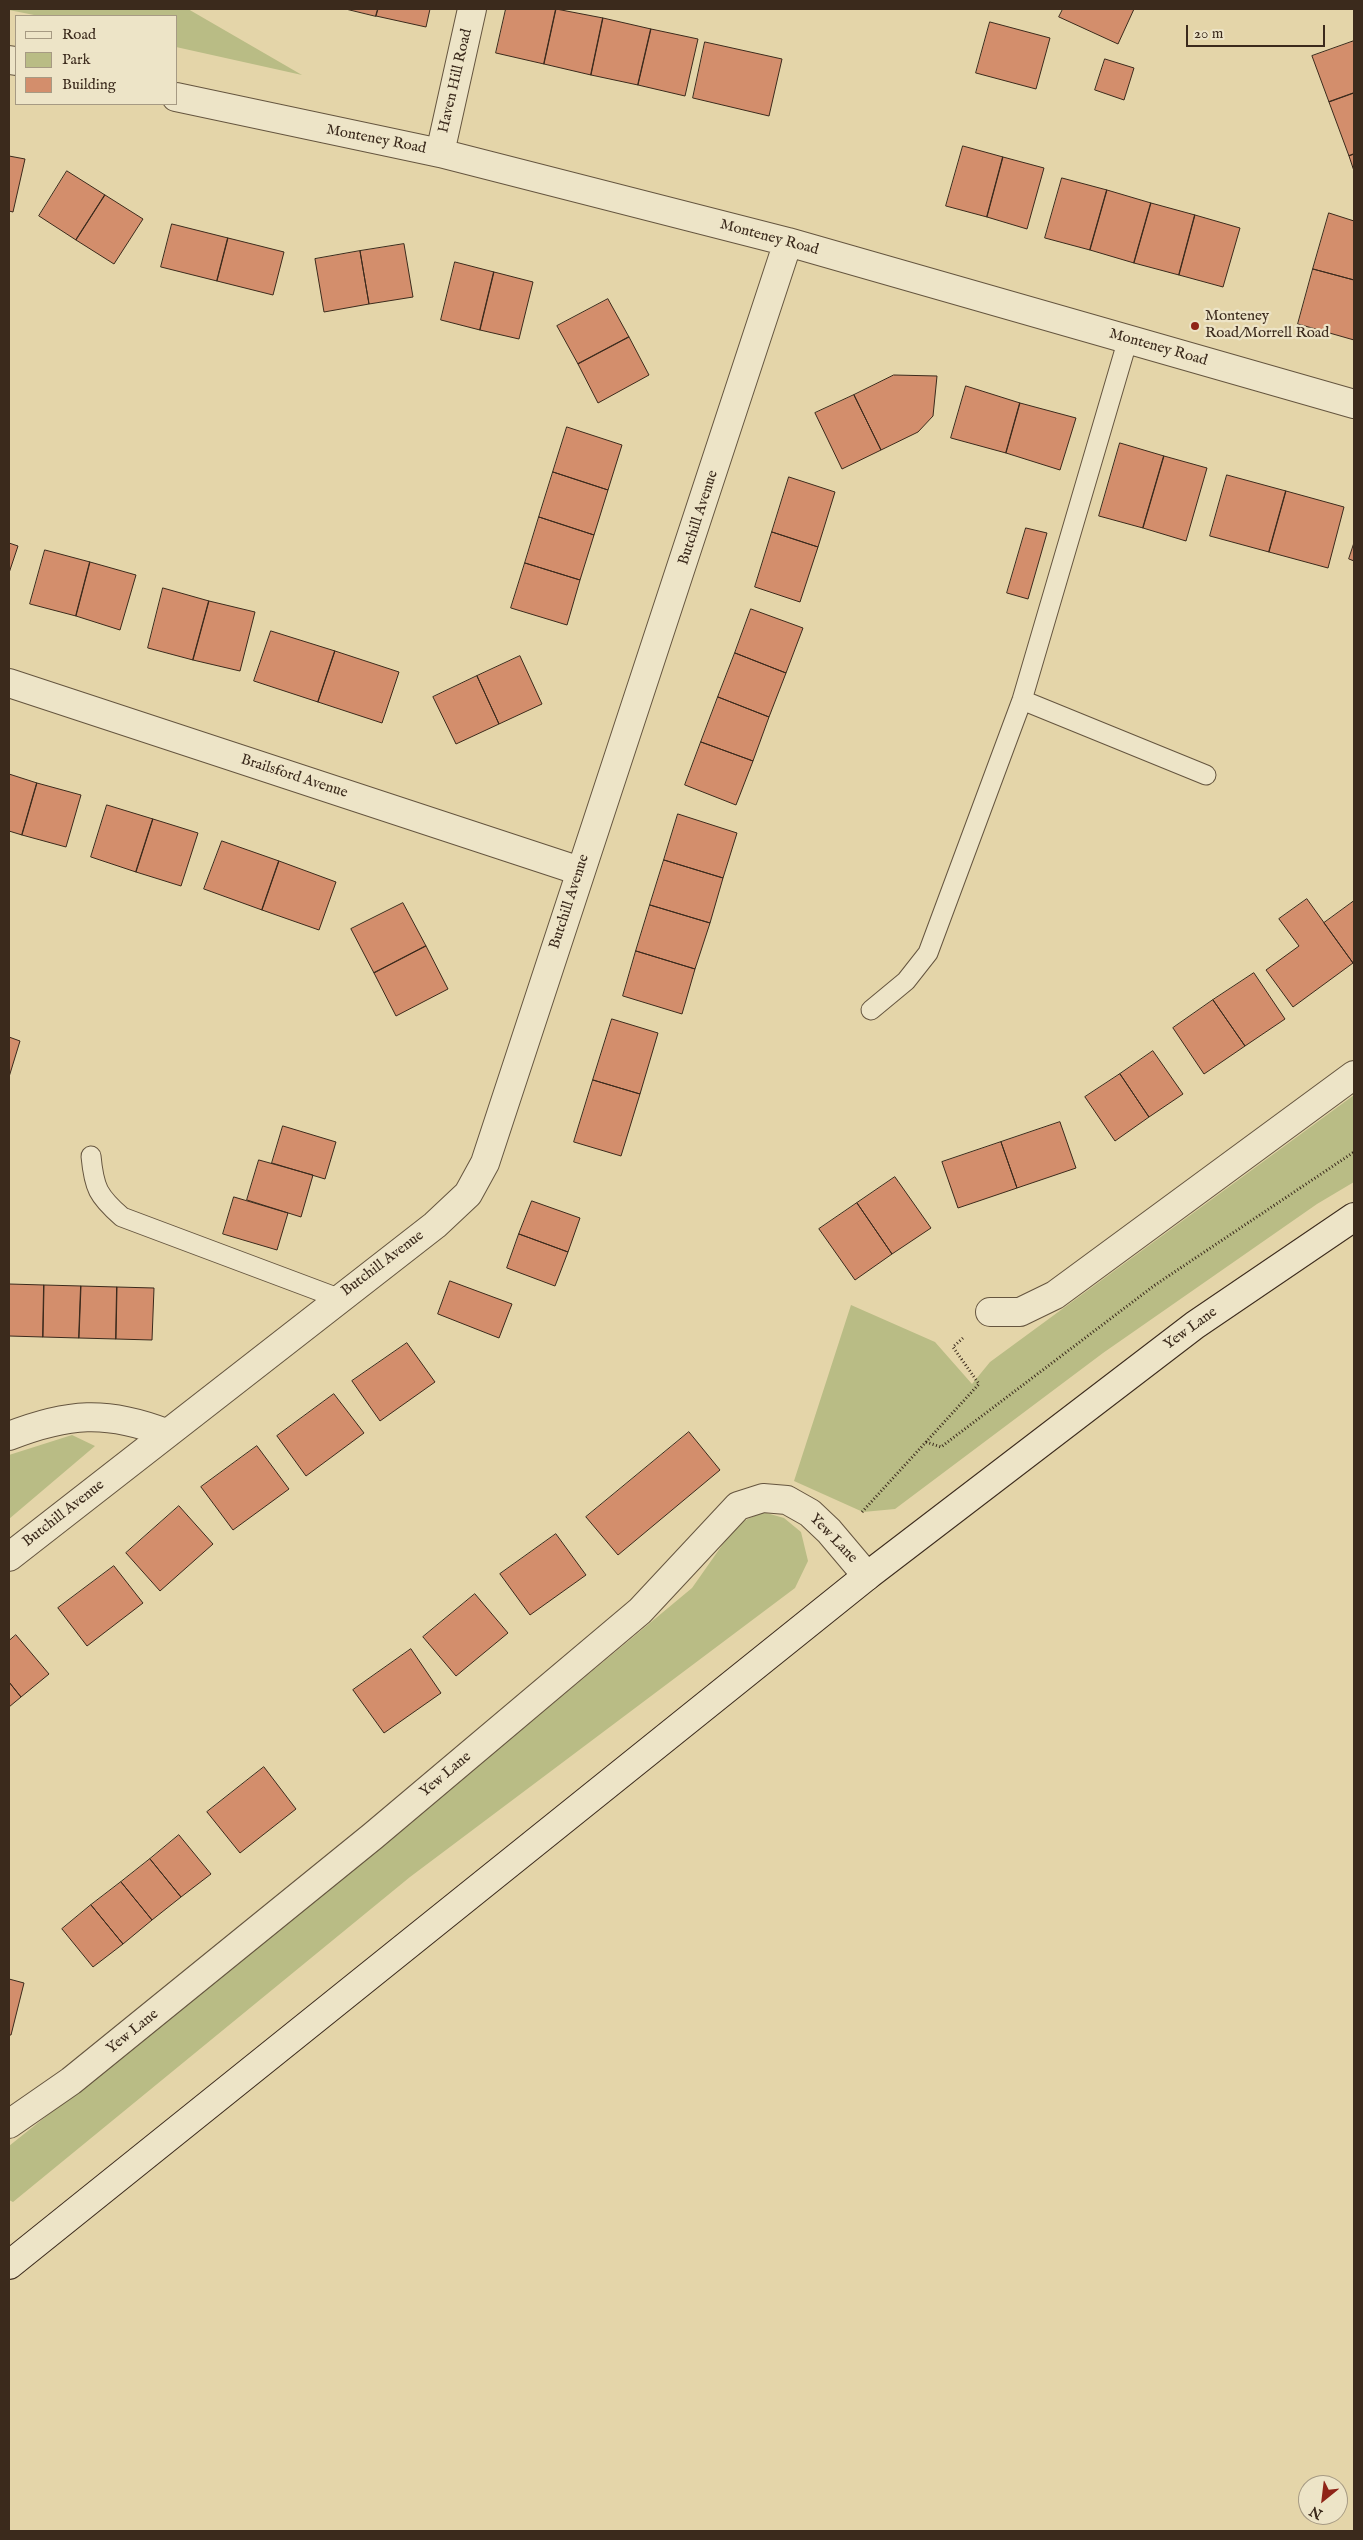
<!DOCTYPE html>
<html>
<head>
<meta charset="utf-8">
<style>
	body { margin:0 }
	#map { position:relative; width:1363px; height:2540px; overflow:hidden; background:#e4d5a9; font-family:"IM FELL English",serif }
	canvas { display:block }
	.frame { position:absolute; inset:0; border:10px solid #3b2a1c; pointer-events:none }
	.legend { position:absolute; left:15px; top:15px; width:162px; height:90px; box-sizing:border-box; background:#ede4c7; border:1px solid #a69a83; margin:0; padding:6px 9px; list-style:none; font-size:15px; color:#3b2a1c }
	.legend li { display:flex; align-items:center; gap:10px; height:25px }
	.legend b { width:25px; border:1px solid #a69a83 }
	.north { position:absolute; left:1298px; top:2475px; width:50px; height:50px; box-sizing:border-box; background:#ede4c7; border:1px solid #a69a83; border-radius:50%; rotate:209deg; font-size:14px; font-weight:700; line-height:20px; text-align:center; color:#3b2a1c }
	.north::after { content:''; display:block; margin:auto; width:18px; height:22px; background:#8f2418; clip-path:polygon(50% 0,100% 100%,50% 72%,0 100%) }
	.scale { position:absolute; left:1186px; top:25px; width:139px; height:22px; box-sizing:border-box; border:2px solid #3b2a1c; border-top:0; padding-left:6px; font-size:15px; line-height:18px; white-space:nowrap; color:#3b2a1c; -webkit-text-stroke:4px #ede4c7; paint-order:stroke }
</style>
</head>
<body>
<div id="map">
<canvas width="1363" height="2540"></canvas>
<div class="frame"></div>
<ul class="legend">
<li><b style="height:6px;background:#ede4c7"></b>Road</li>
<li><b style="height:14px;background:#b9bc85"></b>Park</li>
<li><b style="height:14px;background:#d38e6c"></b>Building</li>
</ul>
<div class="north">N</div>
<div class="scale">20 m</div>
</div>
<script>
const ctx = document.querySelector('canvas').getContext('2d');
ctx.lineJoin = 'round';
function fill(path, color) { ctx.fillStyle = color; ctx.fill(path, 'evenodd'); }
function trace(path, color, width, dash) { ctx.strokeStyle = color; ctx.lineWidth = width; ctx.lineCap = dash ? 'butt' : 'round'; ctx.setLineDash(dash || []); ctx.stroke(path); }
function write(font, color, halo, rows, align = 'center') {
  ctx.font = font + ' "IM FELL English",serif'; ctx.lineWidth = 4.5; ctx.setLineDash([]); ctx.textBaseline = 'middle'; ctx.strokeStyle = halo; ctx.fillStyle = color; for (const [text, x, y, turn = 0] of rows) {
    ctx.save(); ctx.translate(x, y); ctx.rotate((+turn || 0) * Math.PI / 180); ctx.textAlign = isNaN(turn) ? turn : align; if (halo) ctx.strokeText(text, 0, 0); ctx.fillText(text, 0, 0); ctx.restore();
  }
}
fill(new Path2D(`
	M188,9L302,75L176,47V16H39L9,10Z
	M1354,1095V1182L1317,1204L1103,1353L895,1509L863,1512L794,1481L851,1305L935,1342L972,1384L990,1362Z
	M72,1435L95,1446L9,1519V1455Z
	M763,1512L784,1518L801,1532L808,1561L795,1588L410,1877L13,2202L9,2200V2146L329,1890L692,1588L737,1524Z`), '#b9bc85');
const building = new Path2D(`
	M346,9H378L376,16Z
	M378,9H430L426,27L376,16Z
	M506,9H556L544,64L496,53Z
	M556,9L603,18L591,75L544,64Z
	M1063,9H1134L1118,44L1059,17Z
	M603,18L651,29L638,85L591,75Z
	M990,22L1050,38L1036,89L976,73Z
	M651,29L698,39L685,96L638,85Z
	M1354,41V93L1329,102L1312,56Z
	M705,42L782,59L769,116L693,98Z
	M1105,59L1134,68L1124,100L1095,90Z
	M1354,93V154L1349,156L1329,102Z
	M963,146L1003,157L987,217L946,206Z
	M1354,154V171L1349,156Z
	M9,156L25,159L13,212L9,211Z
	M1003,157L1044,168L1027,229L987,217Z
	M67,171L105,195L76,240L39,216Z
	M1062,178L1107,190L1090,250L1045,238Z
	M1107,190L1151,203L1134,263L1090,250Z
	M105,195L143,219L114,264L76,240Z
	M1151,203L1195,215L1179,275L1134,263Z
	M1329,213L1354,221V280L1313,269Z
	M1195,215L1240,228L1223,287L1179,275Z
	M172,224L228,238L217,281L161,267Z
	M228,238L284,252L273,295L217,281Z
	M404,244L413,297L369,304L360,251Z
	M360,251L369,304L324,312L315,259Z
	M455,262L494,272L480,330L441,320Z
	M1313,269L1354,280V340L1298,324Z
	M494,272L533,282L519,339L480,330Z
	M608,299L629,337L578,364L557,326Z
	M629,337L649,375L598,403L578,364Z
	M894,375L937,376L933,416L918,432L881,450L854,395Z
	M966,386L1020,403L1006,453L951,438Z
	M854,395L881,450L842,469L815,413Z
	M1020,403L1076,418L1060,470L1006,453Z
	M567,427L622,445L608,490L553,472Z
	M1120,443L1164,456L1143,528L1099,516Z
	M1164,456L1207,468L1186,541L1143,528Z
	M553,472L608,490L594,535L539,517Z
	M1227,475L1286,491L1269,552L1210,536Z
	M789,477L835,492L818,547L772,532Z
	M1286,491L1344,507L1328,568L1269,552Z
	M539,517L594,535L580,580L525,563Z
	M1026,528L1047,533L1028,599L1007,593Z
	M772,532L818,547L800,602L755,587Z
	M9,543L18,546L9,573Z
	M1354,543V561L1349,559Z
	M45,550L90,562L76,616L30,604Z
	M90,562L136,575L120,630L76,616Z
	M525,563L580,580L567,625L511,608Z
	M163,588L209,601L193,660L148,648Z
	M209,601L255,612L240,671L193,660Z
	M751,609L803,628L786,673L735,653Z
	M271,631L335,651L318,702L254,681Z
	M335,651L399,672L382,723L318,702Z
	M735,653L786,673L769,717L718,697Z
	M520,656L542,704L499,724L477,676Z
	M477,676L499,724L456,744L433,697Z
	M718,697L769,717L753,761L701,742Z
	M701,742L753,761L736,805L685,785Z
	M9,774L37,783L22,835L9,831Z
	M37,783L81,795L66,847L22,835Z
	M107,805L153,819L136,872L91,857Z
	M678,814L737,833L723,878L664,860Z
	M153,819L198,833L181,886L136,872Z
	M222,841L279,861L262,910L204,889Z
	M664,860L723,878L710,923L650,905Z
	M279,861L336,882L319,930L262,910Z
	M1307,899L1353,963L1293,1007L1266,970L1299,946L1279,919Z
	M1354,901V962L1353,963L1324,923Z
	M403,903L426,946L374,973L351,929Z
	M650,905L710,923L695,969L636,951Z
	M426,946L448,989L396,1016L374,973Z
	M636,951L695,969L682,1014L623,996Z
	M1254,973L1285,1019L1245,1046L1213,1000Z
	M1213,1000L1245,1046L1204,1074L1173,1028Z
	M612,1019L658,1033L640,1094L593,1080Z
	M9,1037L20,1041L9,1077Z
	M1153,1051L1183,1094L1149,1117L1120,1074Z
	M1120,1074L1149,1117L1115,1141L1085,1097Z
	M593,1080L640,1094L621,1156L574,1142Z
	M1060,1122L1076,1168L1017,1188L1001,1142Z
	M283,1126L336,1142L325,1179L272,1163Z
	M1001,1142L1017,1188L958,1208L942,1162Z
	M259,1160L313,1175L301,1217L247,1200Z
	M895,1177L931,1228L892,1254L857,1203Z
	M234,1197L288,1213L277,1250L223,1234Z
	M532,1201L580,1218L568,1252L519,1234Z
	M857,1203L892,1254L855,1280L819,1229Z
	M519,1234L568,1252L555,1286L507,1268Z
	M450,1281L512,1304L499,1338L438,1314Z
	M9,1284L44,1285L43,1337L9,1336Z
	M44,1285L81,1286L79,1338L43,1337Z
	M81,1286L117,1287L116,1339L79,1338Z
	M117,1287L154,1288L152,1340L116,1339Z
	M407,1343L435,1382L380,1421L352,1381Z
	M334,1394L364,1433L306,1476L277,1436Z
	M689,1432L720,1470L618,1555L586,1517Z
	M257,1446L289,1489L233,1530L201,1487Z
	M179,1506L213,1544L160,1591L126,1553Z
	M556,1534L586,1575L530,1615L500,1574Z
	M114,1566L143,1603L87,1646L58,1608Z
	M475,1594L508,1633L456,1676L423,1637Z
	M16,1635L49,1674L21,1697L9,1682V1641Z
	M411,1649L441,1693L384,1733L353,1690Z
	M9,1682L21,1697L9,1707Z
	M264,1767L296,1809L240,1853L207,1812Z
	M179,1835L211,1874L181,1897L150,1859Z
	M150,1859L181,1897L152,1920L121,1882Z
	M121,1882L152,1920L123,1944L91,1905Z
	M91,1905L123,1944L93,1967L62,1929Z
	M9,1979L24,1983L11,2035H9Z`);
fill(building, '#d38e6c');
trace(building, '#3b2a1c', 1);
const service = new Path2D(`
	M1022,700L1206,775
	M871,1010L906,981L928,953L1022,700L1128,339
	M91,1156C94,1188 98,1196 122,1217L338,1298`);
const minor = new Path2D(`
	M9,60L16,61
	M176,97L440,153L788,242L1354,404
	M440,153L472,9
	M9,683L580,871
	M990,1312H1020L1055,1295L1354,1075
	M9,1436C68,1413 106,1410 166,1433
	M9,1557L435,1225L468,1194L485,1163L788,242
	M9,2124L71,2081L373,1836L640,1611L738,1506L763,1498L787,1500L810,1513L829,1531L867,1576`);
const secondary = new Path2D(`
	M9,2265L867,1576L1195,1325L1354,1217`);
trace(service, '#65553f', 21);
trace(minor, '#65553f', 30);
trace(secondary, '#3b2a1c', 30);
trace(new Path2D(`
	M926,1442L941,1447L1155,1285L1354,1152
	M862,1512L979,1384L953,1347L963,1338`), '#3b2a1c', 3, [1, 2.5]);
trace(service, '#ede4c7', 19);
trace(minor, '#ede4c7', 28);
trace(secondary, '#ede4c7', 28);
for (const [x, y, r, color] of [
	[1195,326,5,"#8f2418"]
]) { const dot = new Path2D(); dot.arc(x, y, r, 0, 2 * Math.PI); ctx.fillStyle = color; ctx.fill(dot); trace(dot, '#ede4c7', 2); }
write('15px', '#3b2a1c', '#ede4c7', [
	["Haven Hill Road",456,81,-77],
	["Monteney Road",376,140,11],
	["Monteney Road",769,238,15],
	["Monteney Road",1158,348,16],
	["Butchill Avenue",699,518,-72],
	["Brailsford Avenue",294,777,18],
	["Butchill Avenue",570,902,-72],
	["Butchill Avenue",383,1264,-37],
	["Yew Lane",1191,1329,-36],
	["Butchill Avenue",64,1514,-38],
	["Yew Lane",833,1539,46],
	["Yew Lane",446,1775,-40],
	["Yew Lane",133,2032,-39]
]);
write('15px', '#3b2a1c', '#ede4c7', [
	["Monteney",1205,317],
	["Road/Morrell Road",1205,334]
], 'left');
</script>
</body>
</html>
